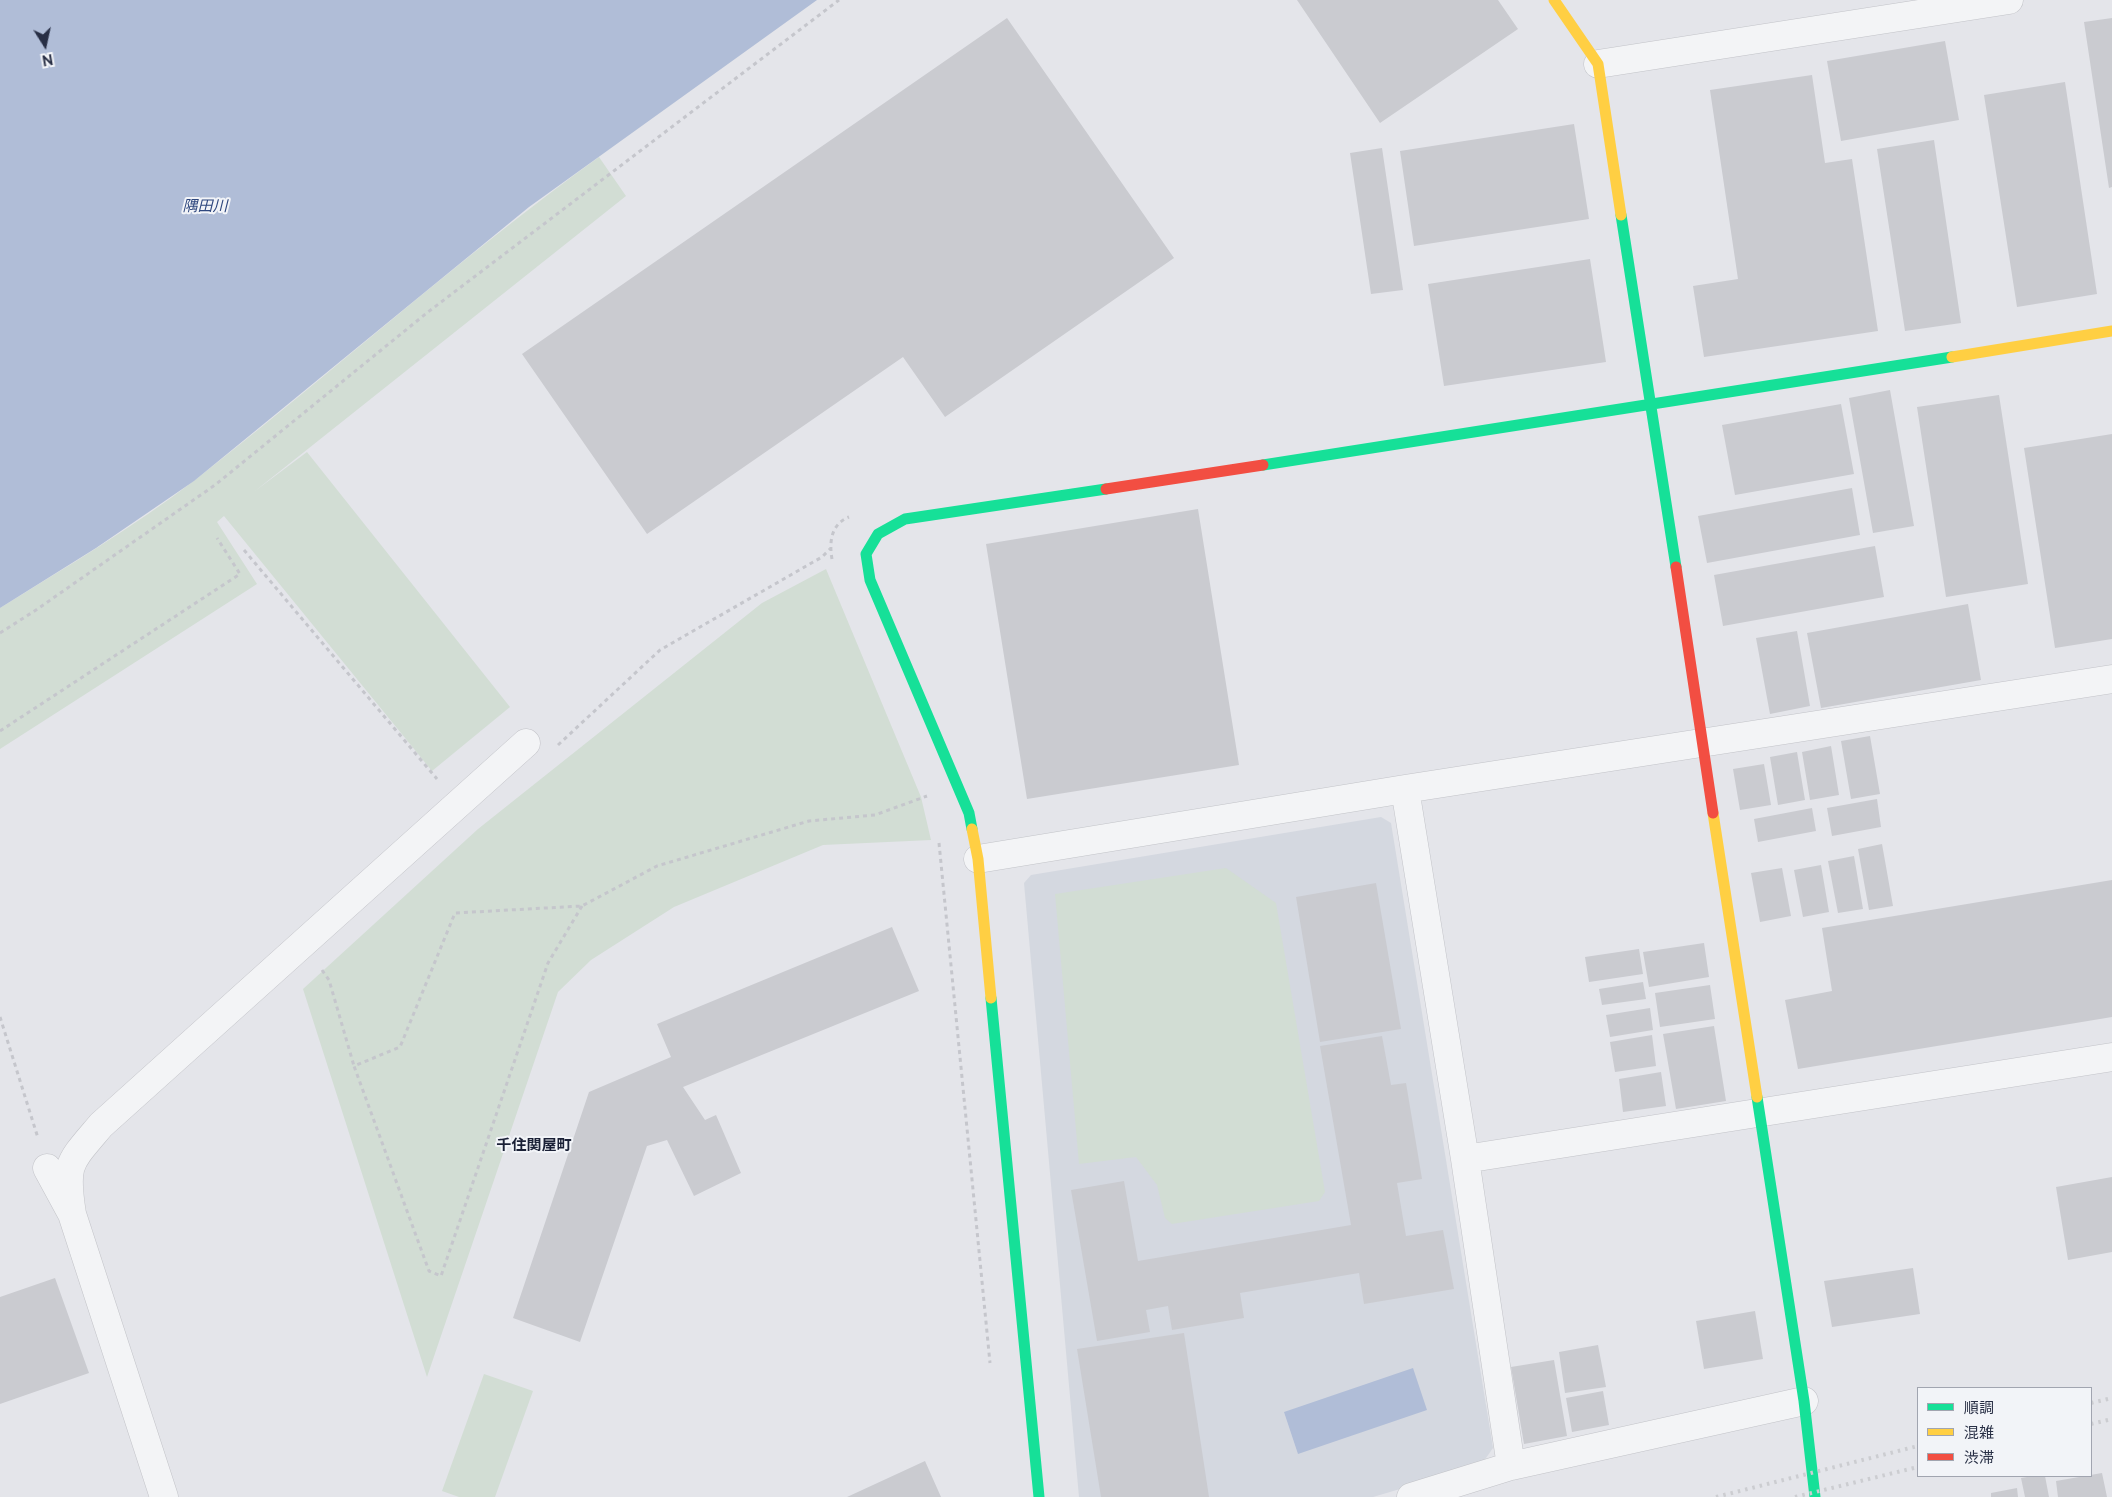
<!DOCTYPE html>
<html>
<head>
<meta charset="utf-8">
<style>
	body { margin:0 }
	#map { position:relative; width:2112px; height:1497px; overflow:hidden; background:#e4e5ea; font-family:Raleway,"Noto Sans JP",sans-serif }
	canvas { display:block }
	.legend { position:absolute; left:1917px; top:1387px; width:175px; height:90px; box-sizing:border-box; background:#f2f4f8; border:1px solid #a1a5b0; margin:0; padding:6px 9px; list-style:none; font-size:15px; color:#282f45 }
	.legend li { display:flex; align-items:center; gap:10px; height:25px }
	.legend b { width:25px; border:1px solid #a1a5b0 }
	.north { position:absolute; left:20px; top:20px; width:50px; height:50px; -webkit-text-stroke:4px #f2f4f8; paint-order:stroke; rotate:170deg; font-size:14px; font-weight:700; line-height:20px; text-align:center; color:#282f45 }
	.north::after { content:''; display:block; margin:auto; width:18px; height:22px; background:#282f45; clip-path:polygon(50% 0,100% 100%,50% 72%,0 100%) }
</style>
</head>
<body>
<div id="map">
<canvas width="2112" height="1497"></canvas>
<ul class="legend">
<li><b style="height:6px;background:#16e098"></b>順調</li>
<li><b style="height:6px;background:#ffcf43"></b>混雑</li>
<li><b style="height:6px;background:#f24e42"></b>渋滞</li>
</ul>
<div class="north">N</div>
</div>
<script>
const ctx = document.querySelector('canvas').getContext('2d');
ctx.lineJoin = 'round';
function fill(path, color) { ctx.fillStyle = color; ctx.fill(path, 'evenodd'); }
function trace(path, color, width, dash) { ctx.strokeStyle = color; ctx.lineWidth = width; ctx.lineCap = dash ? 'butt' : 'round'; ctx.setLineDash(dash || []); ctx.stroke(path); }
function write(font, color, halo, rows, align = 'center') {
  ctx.font = font + ' Raleway,"Noto Sans JP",sans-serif'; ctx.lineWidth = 4; ctx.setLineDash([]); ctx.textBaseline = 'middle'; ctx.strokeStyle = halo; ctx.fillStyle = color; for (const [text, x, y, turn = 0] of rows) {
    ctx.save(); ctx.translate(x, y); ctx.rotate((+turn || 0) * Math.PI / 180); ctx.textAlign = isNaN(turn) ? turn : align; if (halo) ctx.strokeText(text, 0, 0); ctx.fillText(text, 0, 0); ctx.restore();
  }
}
fill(new Path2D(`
	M1381,817L1391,823L1493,1448L1481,1465L1373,1497H1079L1024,883L1031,875Z`), '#d4d8e0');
fill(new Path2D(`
	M599,157L626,196L255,491L307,452L510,707L432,771L224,516L217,522L257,584L0,749V608C66,567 134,527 195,480C331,374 459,258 599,157Z
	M826,569L921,797L931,840L823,845L674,907L591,960L558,992L427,1377L303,989L478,829L762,603Z
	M1226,868L1276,903L1325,1192L1319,1201L1172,1224L1165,1218L1157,1185L1136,1157L1079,1164L1055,894Z
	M484,1374L533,1391L495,1497H459L442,1491Z`), '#d2ddd4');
fill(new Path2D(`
	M0,0H817L529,207L194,481L96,548L0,608Z
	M1413,1368L1427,1410L1298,1454L1284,1412Z`), '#b0bdd7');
fill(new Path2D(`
	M1297,0H1498L1518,29L1380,123Z
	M1007,18L1174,258L945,417L903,357L647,534L522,354Z
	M2112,18V187L2109,188L2084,22Z
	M1945,41L1959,120L1841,141L1827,61Z
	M1812,75L1825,163L1852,159L1878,331L1704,357L1693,286L1738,279L1710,90Z
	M2065,82L2097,294L2017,307L1984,95Z
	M1574,124L1589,219L1414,246L1400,151Z
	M1934,140L1961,323L1905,331L1877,149Z
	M1382,148L1403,290L1371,294L1350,153Z
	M1590,259L1606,362L1444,386L1428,284Z
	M1890,390L1914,526L1873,533L1849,398Z
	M1999,395L2028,584L1946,597L1917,407Z
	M1841,404L1854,474L1735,495L1722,425Z
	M2112,434V639L2055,648L2024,448Z
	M1852,488L1860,535L1707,563L1698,516Z
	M1198,509L1239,765L1027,799L986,544Z
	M1875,546L1884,597L1723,626L1714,575Z
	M1968,604L1981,680L1821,708L1807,633Z
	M1797,631L1810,706L1770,714L1756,638Z
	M1870,736L1880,794L1851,799L1841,741Z
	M1831,746L1839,795L1810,800L1802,752Z
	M1797,752L1805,800L1778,805L1770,757Z
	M1764,764L1771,805L1740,810L1733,769Z
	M1877,799L1881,827L1832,836L1827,808Z
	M1812,808L1816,831L1758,842L1754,819Z
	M1882,844L1893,906L1869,910L1858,849Z
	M1854,856L1863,909L1838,913L1828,861Z
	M1821,865L1829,912L1803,917L1794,870Z
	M1782,868L1791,916L1760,922L1751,873Z
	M2112,880V1017L1798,1069L1785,1000L1832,991L1822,928Z
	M1376,883L1401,1029L1320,1042L1296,897Z
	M892,927L919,991L683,1087L705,1120L716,1115L741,1173L694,1196L667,1140L647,1146L580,1342L513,1318L589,1092L671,1057L657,1024Z
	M1704,943L1709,977L1649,987L1643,952Z
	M1639,949L1643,974L1589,982L1585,957Z
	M1643,982L1646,999L1602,1005L1599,989Z
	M1710,985L1715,1019L1660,1027L1655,993Z
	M1650,1008L1653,1030L1610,1037L1606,1015Z
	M1714,1026L1726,1101L1676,1109L1663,1034Z
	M1652,1035L1656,1066L1615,1072L1610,1042Z
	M1382,1036L1391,1085L1406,1083L1422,1179L1397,1183L1406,1236L1443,1230L1454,1289L1364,1304L1359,1273L1240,1293L1244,1318L1172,1330L1168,1306L1146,1310L1150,1332L1097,1341L1071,1190L1124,1181L1138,1261L1351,1225L1320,1046Z
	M1661,1072L1666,1106L1623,1112L1619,1079Z
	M2112,1177V1252L2068,1260L2056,1187Z
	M1913,1268L1920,1314L1832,1327L1824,1281Z
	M55,1278L89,1373L0,1404V1297Z
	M1755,1311L1763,1359L1704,1369L1696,1321Z
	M1184,1333L1209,1497H1101L1077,1349Z
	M1598,1345L1606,1387L1565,1393L1559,1352Z
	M1554,1360L1567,1436L1524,1444L1511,1367Z
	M1603,1391L1609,1425L1572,1432L1566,1398Z
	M925,1461L941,1497H847Z
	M2102,1473L2107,1497H2058L2056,1481Z
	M2033,1476H2045L2049,1497H2025L2021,1478Z
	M2017,1488L2018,1497H1991V1493Z`), '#cacbd0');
const street = new Path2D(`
	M1598,64L2009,0
	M1405,789L1465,1159L1511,1466
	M978,859L1405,789L2112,679
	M1465,1159L2112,1057
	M47,1168L72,1214L164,1497
	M72,1214C64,1163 69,1163 101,1125L526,743
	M1411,1497L1511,1466L1804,1401`);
trace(street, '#c2c3c8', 29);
trace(new Path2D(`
	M244,550L437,779
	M832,559C829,542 831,524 849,517
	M0,633L36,610L215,485L428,312L839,0
	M0,731L240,574L217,538
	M558,745L660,650L822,557L830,549
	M939,843L990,1363
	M582,906L548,963L441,1276L429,1271L354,1066L400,1047L455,913L582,906L657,866L809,821L875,815L927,796
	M322,970L329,980L354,1066
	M0,1017L38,1138`), '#c5c6cc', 3, [4, 4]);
trace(street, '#f3f4f6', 28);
trace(new Path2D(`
	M1621,215L1676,567
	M1263,465L1952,357
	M972,829L969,813L870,580L866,554L878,534L905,519L1106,489
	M991,998L1039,1497
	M1757,1097L1804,1401L1815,1497`), '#16e098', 11);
trace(new Path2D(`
	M1554,0L1598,64L1621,215
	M1952,357L2112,331
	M1713,813L1757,1097
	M972,829L978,859L991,998`), '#ffcf43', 11);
trace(new Path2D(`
	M1106,489L1263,465
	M1676,567L1713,813`), '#f24e42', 11);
trace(new Path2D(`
	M2091,1403L2112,1398
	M2091,1424L2112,1419
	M1716,1497L1918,1446
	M1795,1497L1918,1467`), '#cccdd1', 4, [2.5, 5]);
write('italic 15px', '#2e477e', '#f2f4f8', [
	["隅田川",205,206]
]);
write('bold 15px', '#1a2036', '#f2f4f8', [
	["千住関屋町",534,1145]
]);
</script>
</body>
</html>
